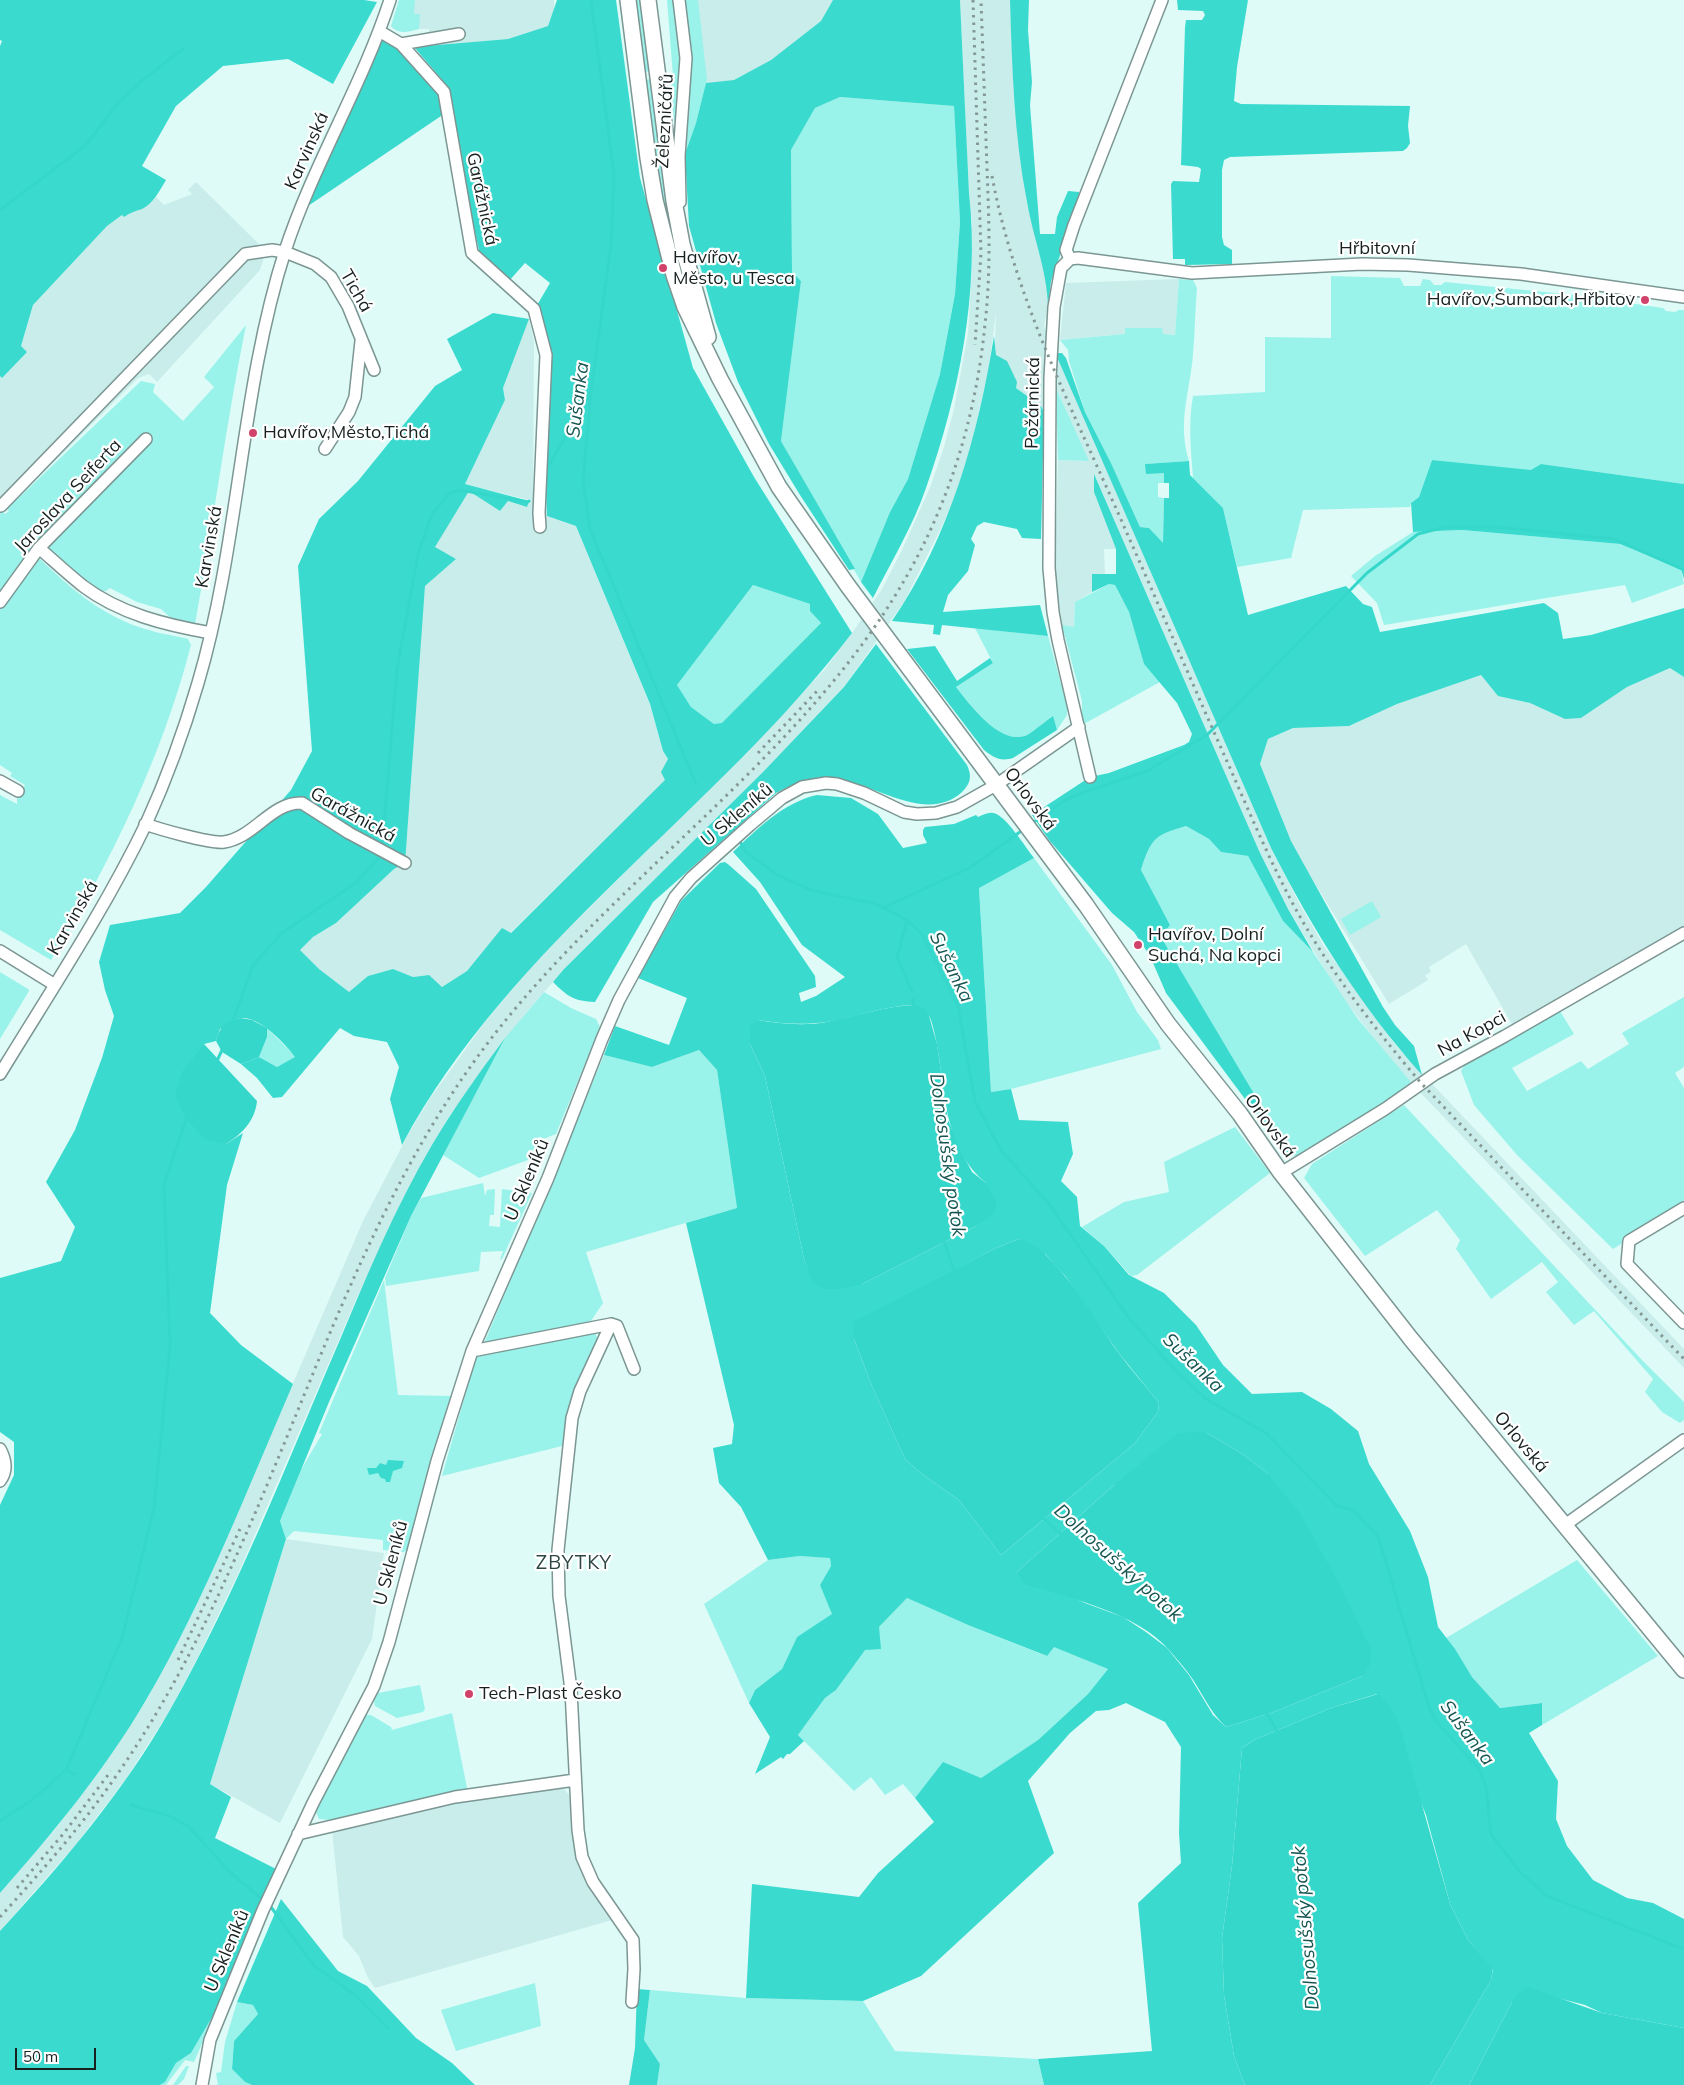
<!DOCTYPE html>
<html>
<head>
<meta charset="utf-8">
<style>
	body { margin:0 }
	#map { position:relative; width:1684px; height:2085px; overflow:hidden; background:#defbf7; font-family:Mulish,sans-serif }
	canvas { display:block }
	.scale { position:absolute; left:15px; top:2048px; width:81px; height:22px; box-sizing:border-box; border:2px solid #172120; border-top:0; padding-left:6px; font-size:15px; line-height:18px; white-space:nowrap; color:#172120; -webkit-text-stroke:4px #fff; paint-order:stroke }
</style>
</head>
<body>
<div id="map">
<canvas width="1684" height="2085"></canvas>
<div class="scale">50 m</div>
</div>
<script>
const ctx = document.querySelector('canvas').getContext('2d');
ctx.lineJoin = 'round';
function fill(path, color) { ctx.fillStyle = color; ctx.fill(path, 'evenodd'); }
function trace(path, color, width, dash) { ctx.strokeStyle = color; ctx.lineWidth = width; ctx.lineCap = dash ? 'butt' : 'round'; ctx.setLineDash(dash || []); ctx.stroke(path); }
function write(font, color, halo, rows, align = 'center') {
  ctx.font = font + ' Mulish,sans-serif'; ctx.lineWidth = 4.5; ctx.setLineDash([]); ctx.textBaseline = 'middle'; ctx.strokeStyle = halo; ctx.fillStyle = color; for (const [text, x, y, turn = 0] of rows) {
    ctx.save(); ctx.translate(x, y); ctx.rotate((+turn || 0) * Math.PI / 180); ctx.textAlign = isNaN(turn) ? turn : align; if (halo) ctx.strokeText(text, 0, 0); ctx.fillText(text, 0, 0); ctx.restore();
  }
}
fill(new Path2D(`
	M399,0H554V9L548,26L508,39L429,46V29H393L391,26Z
	M672,0H833L821,21L771,60L734,80L680,87Z
	M960,0H1010L1014,94L1020,158L1027,203L1047,284L1048,306L1044,326L1271,848L1299,903L1324,946L1396,1046L1684,1349V1368L1416,1088L1386,1054L1338,991L1288,909L1260,853L1095,476L1094,492L1116,549H1104L1105,575L1092,574V592L1075,602L1074,628L1062,625L1055,569L1058,460L1088,461L1046,364L1044,412L1041,406L1016,388L996,355L995,346L996,313L988,373L969,455L956,495L940,530L904,602L844,687L763,772L564,969L526,1013L451,1114L408,1190L358,1295L238,1574L201,1651L169,1712L125,1780L77,1843L0,1931V1893L57,1827L104,1765L147,1699L178,1640L215,1564L363,1221L409,1133L429,1100L485,1022L545,951L745,754L824,670L852,633L882,589L902,550L931,485L944,447L954,409L968,333L972,269V223L969,193Z
	M196,182L264,249L265,253L260,270L157,382L149,374L138,378L6,510L0,504V376L2,378L21,346L33,305L107,226L122,215L124,217L135,210L144,208L156,197L164,205L192,194L188,190Z
	M1179,279L1175,335L1162,334V328L1125,329V334L1060,340L1066,283Z
	M529,319L534,342L533,490L546,492L547,516L576,526L650,705L663,751L668,760L666,780L510,933L467,971L442,987L429,975L413,977L393,969L368,976L350,993L319,969L300,950L313,937L336,923L394,869L404,863L401,861L425,586L456,559L434,547L469,490L500,511L508,501L527,507L529,500L465,484L505,400L503,388Z
	M1670,668L1684,677V929L1513,1026L1466,944L1429,967L1431,972L1425,975L1428,980L1389,1004L1309,874L1291,841L1260,764L1268,739L1293,728L1349,726L1397,704L1481,675L1498,696L1530,703L1565,719L1581,718L1627,687Z
	M286,1539L384,1553L372,1639L280,1823L210,1784Z
	M558,1786L563,1788L569,1795L577,1858L588,1884L612,1920L375,1988L368,1978L359,1956L343,1937L332,1830L459,1802Z`), '#c9edea');
fill(new Path2D(`
	M399,0H415L414,14H420L419,29C409,32 399,35 391,26Z
	M635,0H642L651,71L644,72Z
	M667,0H675L682,58L677,126H675L668,77L673,76Z
	M684,0H698L707,80L696,123L685,154Z
	M651,79L675,246L669,230L658,179L645,80Z
	M840,97L954,106L960,222L955,294L940,374L908,479L890,512L861,582L781,441L801,281L792,273L791,150L815,108Z
	M1331,276L1400,278L1404,286H1420L1423,279L1430,280L1434,285H1441L1445,282L1575,295L1663,308L1666,311L1675,312L1679,310H1684V484L1541,464L1531,471L1432,460L1419,497L1411,503L1410,507L1303,510L1291,558L1237,567L1223,508L1193,478C1191,451 1188,423 1193,396L1265,392V337L1331,338Z
	M1179,279L1193,280L1197,288C1195,310 1195,332 1193,354C1190,393 1177,421 1189,461L1145,464L1164,473V483H1158V497L1164,498L1163,544L1149,528L1140,527L1111,463L1085,412L1069,361L1068,350L1060,340L1125,334V328H1162L1163,334L1175,335Z
	M246,325C226,424 213,525 195,624L174,621L161,609L137,602L110,588L106,591H101L72,569L34,534L28,539L39,548L0,595V508L5,514L9,511L7,509L141,381L155,384L153,392L183,421L214,387L204,377Z
	M1056,388L1089,461L1058,460Z
	M1462,530L1620,544L1681,569L1684,584L1632,603L1625,585L1384,625L1377,603L1351,576L1375,556L1413,532Z
	M40,559C69,587 100,614 139,627C155,633 172,635 188,639L191,645C162,757 111,862 51,960L0,930V795L17,804V797L25,785L10,776L12,773L0,765V606L33,562Z
	M1109,584L1115,585L1129,612L1144,664L1160,682L1082,725V701L1062,625L1074,627L1075,602Z
	M753,585L810,604V611L821,623L722,724H714L691,707L677,685Z
	M975,628L1048,636L1067,706V715L1057,730L1052,716C1044,722 1036,731 1027,735C999,747 971,704 956,687L993,663Z
	M1186,826L1209,839L1221,852L1248,856L1283,921L1313,952L1358,1019L1411,1082L1394,1096L1302,1155L1291,1156L1161,937L1170,925L1141,870C1151,838 1155,835 1186,826Z
	M1034,858L1112,965L1137,1012L1158,1040L1161,1049L1011,1089L991,1092L979,887Z
	M1372,901L1381,917L1350,935L1341,919Z
	M0,972L28,989L29,991L0,1039Z
	M544,992L571,1008L596,1019L600,1027L556,1134L543,1139L536,1157L479,1178L443,1155L505,1038Z
	M1684,997V1067L1675,1073L1684,1088V1204L1613,1249L1517,1155L1474,1105L1461,1071L1464,1066L1560,1011L1574,1034L1512,1068L1527,1091L1581,1061L1588,1069L1629,1044L1622,1033Z
	M267,1028L296,1057L277,1067L259,1057L267,1037Z
	M699,1050L717,1070L737,1208L586,1252L603,1303L591,1321L483,1346L604,1055L652,1067Z
	M1404,1105L1642,1360L1684,1402V1420L1680,1423L1662,1412L1645,1392L1653,1379L1594,1311L1574,1325L1546,1292L1558,1282L1542,1262L1491,1299L1456,1249L1460,1240L1437,1210L1365,1256L1304,1178L1312,1164Z
	M1235,1127L1270,1173L1137,1275L1131,1276L1104,1246L1082,1227L1124,1202L1169,1192L1164,1162Z
	M483,1183L485,1196L487,1190L495,1189L494,1215H490L489,1226L500,1227L502,1189L532,1193L502,1259L500,1260L503,1251L481,1252L479,1271L386,1286L385,1278L411,1216L421,1198Z
	M384,1280L398,1395L451,1396L407,1550L404,1552L383,1550V1540L294,1531L286,1539L280,1521L301,1470L322,1434L319,1433Z
	M594,1332L597,1337L598,1343L566,1445L442,1476L476,1357Z
	M800,1556L830,1557L831,1566L820,1585L833,1614L797,1637L782,1669L755,1690L749,1703L704,1604L768,1560Z
	M1577,1560L1658,1656L1542,1725V1703L1500,1708L1472,1677L1446,1638Z
	M907,1598L968,1625L1046,1656L1054,1646L1108,1669L1088,1694L1038,1740L981,1778L943,1763L915,1798L903,1784L885,1795L871,1777L854,1791L798,1735L825,1698L836,1690L879,1627Z
	M420,1685L425,1709L423,1712L397,1718L375,1706L374,1701L378,1693Z
	M452,1713L468,1793L331,1820L319,1819L315,1810L366,1715H371L391,1727L392,1730Z
	M535,1983L541,2026L456,2051L441,2010Z
	M650,1990L746,1998L863,2001L895,2051L1038,2059L1044,2085H657L660,2064L644,2040Z
	M237,2002L253,2005L258,2014L234,2041L232,2069L245,2082L252,2085H218L216,2073L221,2072L225,2042Z
	M218,2007L194,2062L185,2060L166,2085H160L165,2082L176,2063L191,2053Z
	M186,2066H189L184,2079L178,2085H173Z`), '#99f3ea');
fill(new Path2D(`
	M0,0H364L377,2L333,84L288,59L223,66L176,106L142,166L166,180C160,190 153,204 142,209C135,211 130,213 124,217L122,215L107,226L33,305L21,346L27,352L2,378L0,376V46L2,41L0,40Z
	M557,0H616L640,178L693,368L754,477L852,633C714,814 512,941 402,1145L390,1099L399,1067L387,1042L354,1036L340,1028L282,1097L273,1098L257,1078L241,1064L259,1057L277,1067L295,1057C286,1044 259,1016 241,1018C235,1019 226,1026 220,1029L216,1041L204,1044L226,1144L243,1133L227,1185L210,1313L241,1345L293,1384C247,1490 205,1600 146,1700C105,1770 54,1832 0,1893V1505L14,1475V1442L0,1432V1278L61,1261L75,1227L46,1182L75,1130L102,1058L114,1016L105,990L99,962L110,925L180,913L206,887L291,790L312,751L298,566L319,519L358,481L435,386L462,370L447,339L493,313L529,319L503,388L505,400L465,484L529,501L527,507L508,501L500,511L469,491L435,547L456,559L425,586L405,863L394,869L336,923L313,937L300,950L319,969L349,992L368,976L393,969L413,977L429,975L442,987L467,971L502,928L511,933L665,780L661,772L668,759L663,751L650,704L576,526L547,516L546,492L549,358L536,307L550,283L525,263L508,282L480,255L468,200L449,91L444,82L414,47L508,39L548,26ZM753,585L810,604V611L821,623L722,723L714,724L691,707L677,685Z
	M833,0H960L969,193C980,292 959,395 926,488C913,526 891,562 873,598L861,582L890,512L908,479L940,374L955,294L960,222L954,106L840,97L815,108L791,150L792,272L801,281L781,441L855,569L849,570L800,495L769,444L738,382L716,323L689,226L685,154L696,123L706,83L734,80L771,60L821,21Z
	M1010,0H1029L1028,30L1032,82L1030,105L1040,234H1055L1057,217L1068,191L1079,192L1078,204L1051,281L1048,306C1047,270 1033,237 1027,202C1014,136 1012,67 1010,0Z
	M1177,0H1248L1237,67L1234,101L1241,104L1410,106L1408,126L1410,143L1407,148L1403,151L1230,157L1224,160L1222,170V237L1224,245L1232,250V264L1185,265V259H1173L1171,184L1173,181L1199,182L1201,169L1198,167L1181,165L1185,27L1186,20H1202L1205,15L1203,11L1178,10Z
	M380,38L396,46L439,93L444,114L308,206Z
	M994,336L996,355L1007,361L1017,382L1016,388L1041,406L1044,412L1041,539L1022,538L1017,529L984,522L977,526L971,539L975,545L968,571L948,595L943,612L1040,605L1048,636L942,625L940,635L933,634L934,625L892,621C950,536 978,436 994,336Z
	M1058,353H1062L1066,358L1085,412L1111,463L1140,527L1149,528L1163,543L1164,498H1169V483H1164V473L1146,474L1145,464L1189,461L1190,475L1223,508L1248,615L1346,586L1363,604L1372,607L1380,632L1544,603L1558,613L1563,639L1591,635L1684,608V677L1670,668L1627,687L1581,718L1565,719L1530,703L1498,696L1481,675L1397,704L1349,726L1293,728L1268,739L1260,764L1291,841L1383,1007L1395,1025L1414,1046L1422,1075C1359,1004 1314,932 1271,848L1057,357Z
	M1432,460L1531,470L1541,464L1684,484V579L1681,569L1620,544L1462,530L1413,532L1411,503L1419,497Z
	M1094,474L1260,853L1288,909L1313,952L1283,921L1248,856L1221,852L1209,839L1186,826C1155,835 1151,838 1141,870L1170,925L1161,937L1291,1156L1286,1154L1166,993L1150,956L1134,932L1112,913L1049,840L1032,815L1090,777L1109,773L1184,745L1189,742L1192,734L1177,703L1144,664L1129,612L1115,585L1109,584L1092,592V574H1116V549L1094,492Z
	M876,644L967,765C972,776 971,783 962,792C926,825 873,782 835,779C813,777 795,783 776,793L653,902L595,1002C574,1001 568,997 553,982L564,969L763,772L844,687Z
	M935,646L957,681L990,658L993,663L956,687C970,704 1000,747 1027,735C1036,730 1045,721 1053,716L1057,730L1013,758C1000,762 993,757 984,750L907,649Z
	M817,795L851,798L878,814L903,848L927,843L923,835V830L925,827L954,824L976,815L978,817C983,815 988,812 993,813C1005,814 1026,848 1034,858L979,888L991,1092L1011,1089L1019,1120L1068,1122L1073,1154L1061,1181L1077,1197L1080,1226L1104,1246L1129,1275L1164,1293L1196,1325L1223,1365L1252,1394L1302,1392L1331,1409L1358,1431L1369,1464L1410,1531L1428,1577L1438,1627L1455,1649L1472,1677L1500,1708L1542,1703V1725L1529,1733L1558,1781L1556,1819L1567,1846L1593,1880L1627,1898L1653,1903L1684,1919V2028L1602,2013L1585,2005L1550,1996L1512,2002L1469,2085H1430L1491,1980L1493,1969L1468,1940L1450,1904L1426,1815L1377,1694L1331,1708L1254,1740L1242,1748L1232,1866L1222,1938L1224,1995L1234,2056L1245,2085H1044L1038,2059L1152,2051L1138,1903L1181,1863L1179,1833L1181,1747L1165,1722L1126,1703L1109,1710L1096,1711L1070,1733L1028,1781L1054,1853L921,1976L863,2001L746,1998L752,1884L859,1897L878,1873L934,1822L915,1798L943,1762L981,1778L1038,1740L1088,1694L1108,1669L1054,1647L1047,1656L968,1625L907,1598L879,1627L881,1649L865,1650L836,1690L825,1698L798,1735L804,1741L790,1754H787L783,1759L781,1757L755,1774L770,1737L749,1703L755,1690L782,1669L797,1637L832,1614L820,1585L831,1566L830,1558L800,1556L768,1560L741,1507L719,1483L713,1448L732,1444L734,1425L686,1223L737,1208L717,1070L699,1050L652,1067L604,1055L615,1026L669,1045L687,998L638,978L681,901L720,863L725,862L729,865L756,889L815,976L816,987L799,993L801,1002L816,996L845,977L802,945L760,882L733,852C757,829 784,802 817,795ZM913,1005C918,1008 926,1012 929,1016C933,1022 938,1049 939,1057C945,1102 948,1152 986,1183L976,1226L862,1284L813,1282L804,1259L765,1076L750,1044L758,1020C780,1024 804,1025 827,1022C856,1017 884,1006 913,1005ZM1019,1239L1046,1255L1066,1277L1118,1352L1159,1403L1158,1412L1135,1443L1001,1555L959,1500L922,1474L905,1459L872,1386L854,1339L888,1305L996,1248ZM1207,1433L1241,1453L1267,1473L1362,1676L1271,1713L1226,1727L1213,1715L1189,1675L1167,1648L1146,1632L1123,1617L1085,1603L1017,1572L1113,1486Z
	M505,1038L411,1216L329,1402L280,1521L286,1539L210,1784L231,1797L215,1838L276,1869L218,2007L191,2053L176,2063L165,2082L160,2085H0V1931C63,1863 124,1791 170,1710C237,1592 286,1465 339,1342C367,1275 395,1208 432,1145C454,1108 479,1073 505,1038Z
	M388,1460L404,1461L402,1468L393,1471L390,1482H386L385,1479L381,1478L378,1473L369,1475L367,1468H376L380,1463L386,1465Z
	M281,1899L338,1971L367,1986L416,2038L452,2063L475,2085H252L245,2082L232,2069L234,2041L258,2014L253,2005L237,2002Z
	M637,1989L650,1990L644,2040L660,2064L657,2085H629L635,2048Z`), '#3bdacf');
fill(new Path2D(`
	M915,1005L924,1008L929,1016L937,1044L948,1120L960,1149L972,1172L986,1183L997,1203L993,1215L976,1226L862,1284L841,1289H824L812,1282L804,1259L765,1076L750,1044V1026L758,1020C780,1024 805,1026 827,1022C857,1016 885,1006 915,1005Z
	M241,1018L252,1020L267,1028V1037L259,1057L241,1064L222,1052L216,1041C221,1025 224,1022 241,1018Z
	M204,1044L257,1101C255,1121 242,1134 226,1144L206,1140L186,1119L175,1095L182,1072Z
	M1019,1239C1053,1245 1098,1324 1118,1352C1131,1370 1146,1386 1159,1403L1158,1412L1135,1443L1001,1555L959,1500L922,1474L905,1459L872,1386L854,1339L853,1322L996,1248Z
	M1195,1432L1207,1433L1241,1453L1267,1473L1301,1515L1340,1585L1372,1652L1369,1667L1362,1676L1271,1713L1226,1727C1208,1710 1203,1693 1189,1674C1183,1666 1176,1658 1169,1650C1137,1613 1070,1598 1024,1584L1017,1572L1113,1486L1161,1446L1179,1433Z
	M1378,1694L1391,1708L1398,1720L1450,1904L1468,1940L1493,1968L1491,1980L1430,2085H1245L1234,2056L1224,1995L1222,1938L1232,1866L1242,1748L1254,1740L1331,1708Z
	M1528,1987L1602,2013L1684,2028V2085H1469L1512,2002L1519,1993Z`), '#36d7cb');
trace(new Path2D(`
	M591,0L614,174L611,245L591,392L583,481L590,529L696,784
	M0,210L86,145L119,102L145,78L183,49
	M545,472L590,395
	M730,822L745,851L777,875L814,891L876,904L907,920L922,934L958,1005L975,1102L1001,1150L1049,1204L1129,1318L1176,1371L1206,1399L1266,1433L1337,1506L1353,1510L1378,1536L1428,1704L1436,1721L1479,1769L1486,1786L1491,1834L1520,1872L1547,1896L1684,1949
	M1031,824L1065,800L1082,793L1147,771L1207,735L1367,573L1418,534L1445,527H1497L1614,539L1684,570
	M382,848L397,669L418,554L432,514L450,493L460,490L528,502L529,501
	M883,908L971,867L1024,829
	M907,920L897,958L912,991
	M913,999L914,1007
	M233,1021L253,965L283,932L357,882L382,854
	M216,1063L223,1048
	M943,1239L955,1273
	M1042,1514L1043,1518L1063,1536
	M1266,1712L1278,1733
	M66,1770L74,1774
	M131,1805L169,1816L189,1827L231,1873L271,1907L314,1966L355,1995L388,2028
	M0,1821L32,1800L66,1770L122,1638L154,1508L170,1346L164,1185L187,1117`), '#36d7cb', 3);
const minor = new Path2D(`
	M679,0L686,58L679,156L680,202
	M379,31L401,44L444,92L472,253L534,309L546,355L539,513L540,527
	M401,44L459,34
	M1070,259L1066,250L1074,225L1162,0
	M325,449L349,412L355,397L361,341
	M1,506L245,254L272,250L285,252L315,264L331,277L348,306L374,370
	M39,548C54,561 68,574 83,586C120,614 166,625 211,633
	M0,602L39,548L146,439
	M1090,777L1058,640L1053,612L1049,568L1050,378L1054,307L1061,268L1070,259L1078,258L1192,273L1362,264L1408,265L1521,274L1684,297
	M0,781L18,791
	M145,824C159,829 211,844 224,842C254,838 271,802 302,803L349,833L405,863
	M0,951L55,985
	M0,1074C50,992 104,911 146,824C167,778 184,731 198,683C240,541 240,392 285,251C313,165 362,86 390,0
	M1281,1173L1385,1109L1435,1074L1505,1036L1684,933
	M1684,1208L1629,1241L1627,1264L1684,1323
	M472,1351L611,1324
	M0,1449C6,1460 8,1470 0,1481
	M1565,1525L1684,1440
	M298,1834L455,1797L575,1780
	M632,2002L634,1969L633,1940L593,1882L582,1857L578,1830L571,1690L559,1596L558,1550L572,1418L580,1391L611,1324L617,1326L634,1369
	M202,2085L210,2040L263,1910L313,1803L374,1686L389,1642L437,1461L472,1351L548,1178L602,1039L619,1000L675,897L691,878L750,825L782,798L802,787L826,783L837,784L864,793L904,812L917,814L936,813L957,807L996,785L1079,727`);
const major = new Path2D(`
	M628,0L648,158L655,200L674,275L685,307L720,379L779,487L848,586L1086,905L1168,1024L1240,1114L1281,1173L1411,1339L1684,1670
	M648,0L674,201L682,244L708,337`);
trace(minor, '#7c9693', 14);
trace(major, '#7c9693', 18);
trace(minor, '#fff', 11);
trace(major, '#fff', 15);
trace(new Path2D(`
	M973,0L981,253L975,345
	M992,176C1015,301 1076,416 1126,531C1161,610 1195,690 1230,768C1250,814 1270,861 1294,906C1329,970 1374,1028 1421,1083L1684,1359
	M758,753L820,688
	M178,1660L240,1529
	M17,1888L64,1833L111,1771
	M0,1917C40,1873 80,1828 114,1779C159,1715 196,1645 228,1574C309,1399 365,1209 481,1052C622,861 847,735 940,508C964,450 979,387 985,324C991,272 989,220 987,168C985,112 983,56 981,0`), '#849895', 3, [2.5, 5]);
for (const [x, y, r, color] of [
	[663,268,5,"#d0426a"],
	[1645,300,5,"#d0426a"],
	[253,433,5,"#d0426a"],
	[1138,945,5,"#d0426a"],
	[469,1694,5,"#d0426a"]
]) { const dot = new Path2D(); dot.arc(x, y, r, 0, 2 * Math.PI); ctx.fillStyle = color; ctx.fill(dot); trace(dot, '#fff', 2); }
write('18px', '#172120', '#fff', [
	["Železničářů",665,121,-87],
	["Karvinská",307,151,-66],
	["Garážnická",482,199,78],
	["Hřbitovní",1377,249],
	["Tichá",356,291,60],
	["Požárnická",1033,403,-89],
	["Jaroslava Seiferta",68,496,-47],
	["Karvinská",209,547,-80],
	["Orlovská",1030,799,53],
	["Garážnická",353,815,29],
	["U Skleníků",737,815,-40],
	["Karvinská",73,918,-60],
	["Na Kopci",1472,1034,-29],
	["Orlovská",1270,1126,54],
	["U Skleníků",527,1180,-67],
	["Orlovská",1521,1442,50],
	["U Skleníků",391,1563,-75],
	["U Skleníků",227,1951,-67]
]);
write('18px', '#172120', '#fff', [
	["Havířov,",673,258],
	["Město, u Tesca",673,279],
	["Havířov,Šumbark,Hřbitov",1635,300,"right"],
	["Havířov,Město,Tichá",263,433],
	["Havířov, Dolní",1148,935],
	["Suchá, Na kopci",1148,956],
	["Tech-Plast Česko",479,1694]
], 'left');
write('italic 19px', '#175652', '#fff', [
	["Sušanka",578,400,-83],
	["Sušanka",951,967,64],
	["Dolnosušský potok",947,1155,82],
	["Sušanka",1193,1363,44],
	["Dolnosušský potok",1118,1563,42],
	["Sušanka",1467,1733,53],
	["Dolnosušský potok",1306,1928,-95]
]);
ctx.letterSpacing = '1px';
write('19px', '#2d4643', '#fff', [
	["ZBYTKY",574,1563]
]);
ctx.letterSpacing = '0px';
</script>
</body>
</html>
